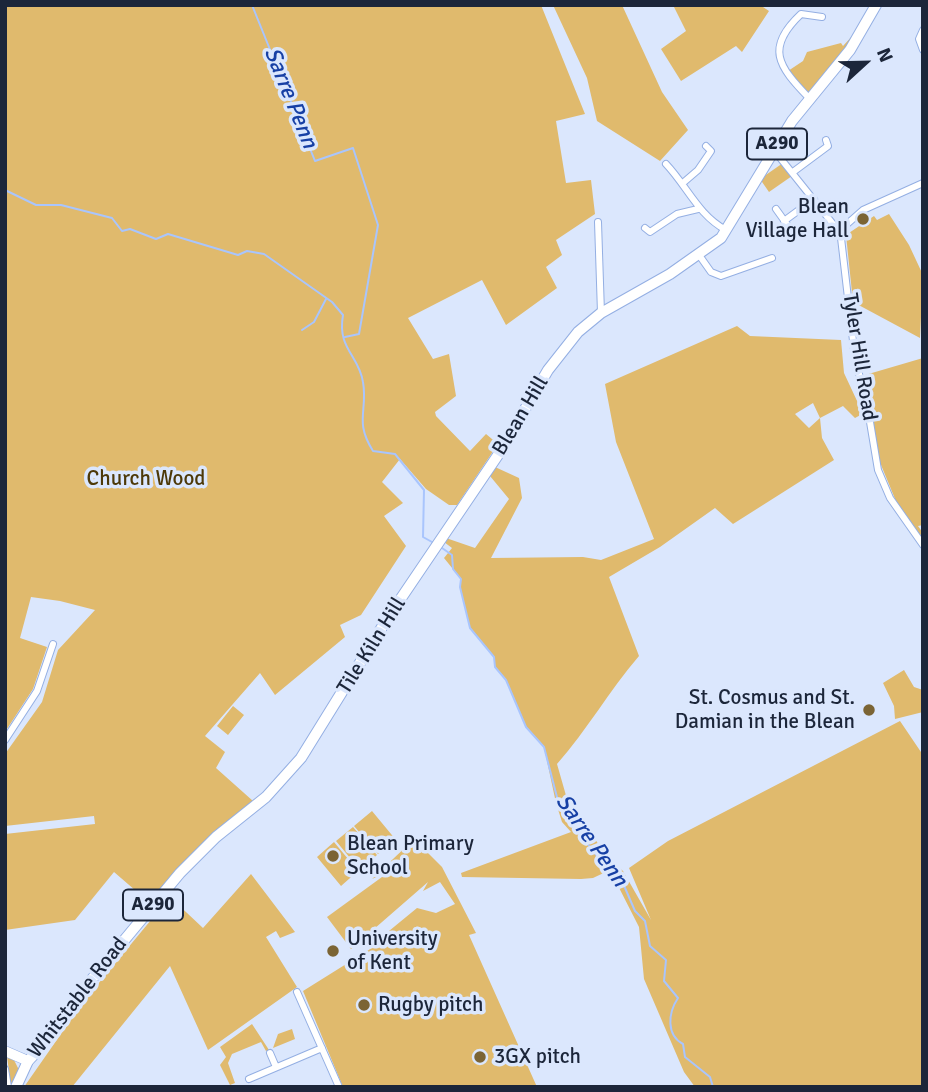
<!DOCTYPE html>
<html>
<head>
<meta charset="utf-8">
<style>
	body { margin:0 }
	#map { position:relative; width:928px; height:1092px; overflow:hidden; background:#dbe7fd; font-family:Signika,sans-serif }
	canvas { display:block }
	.frame { position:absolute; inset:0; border:7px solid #1c263a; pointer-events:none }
	.north { position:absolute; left:830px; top:28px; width:70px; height:70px; -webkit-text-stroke:5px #dbe7fd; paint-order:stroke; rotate:68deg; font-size:19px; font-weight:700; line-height:28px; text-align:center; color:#1c263a }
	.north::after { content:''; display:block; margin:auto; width:24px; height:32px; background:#1c263a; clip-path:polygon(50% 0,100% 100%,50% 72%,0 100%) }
</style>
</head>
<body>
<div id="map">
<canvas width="928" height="1092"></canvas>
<div class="frame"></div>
<div class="north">N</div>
</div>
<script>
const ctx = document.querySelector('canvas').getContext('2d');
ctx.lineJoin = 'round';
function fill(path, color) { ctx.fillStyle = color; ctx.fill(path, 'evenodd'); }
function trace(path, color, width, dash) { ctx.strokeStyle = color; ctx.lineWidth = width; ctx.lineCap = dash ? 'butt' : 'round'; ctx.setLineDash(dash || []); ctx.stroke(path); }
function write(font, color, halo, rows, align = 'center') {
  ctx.font = font + ' Signika,sans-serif'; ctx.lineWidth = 7; ctx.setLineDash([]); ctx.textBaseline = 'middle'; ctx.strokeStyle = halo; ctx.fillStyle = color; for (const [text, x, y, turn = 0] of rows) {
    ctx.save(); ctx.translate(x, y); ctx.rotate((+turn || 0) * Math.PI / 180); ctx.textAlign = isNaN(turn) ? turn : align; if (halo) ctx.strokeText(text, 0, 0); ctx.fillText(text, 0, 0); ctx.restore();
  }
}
fill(new Path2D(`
	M5,5H541L585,114L556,121L566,183L591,180L595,214L556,240L562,255L546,267L557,288L506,325L482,280L408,318L433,359L449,354L456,396L435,412L436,416L470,451L486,434L498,444L457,505H449L426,489L400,459L382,482L403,503L384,516L406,546L361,615L340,625L345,637L275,695L260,673L205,736L225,752L216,768L253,801L222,827L150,903L114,872L75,920L5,930V834L95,824L94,816L5,826V754L42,702L58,650L95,610L60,601L31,597L20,638L47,647L33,689L5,732Z
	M553,5H622L662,92L688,130L660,161L597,121L587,78Z
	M673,5H760L769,11L742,52L736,46L681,81L661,49L686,31Z
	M855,33L861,34L809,98L788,71L803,61L807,52L841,43L843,46Z
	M783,163L792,176L769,192L760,179Z
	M889,214L909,245L923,275L920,338L853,302L846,235L874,216L877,220Z
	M737,326L750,336L841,340L844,373L858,403L863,401L866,412L855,418L843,406L820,418L822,438L834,460L733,524L715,508L660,547L609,577L639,656C609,691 587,730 557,764L567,799L606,855L623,871L651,920L629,868L668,841L900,721L923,755V1087H695L684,1072L644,979L639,927L610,870L593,878L581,879L462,877L461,873L571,832L562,822L556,803L544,747L526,727L506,680L495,667L494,657L470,628L460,587L461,579L444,558L452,548L444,542L446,538L475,548L509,499L490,476L495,467L519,478L522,498L491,558L583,557L601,560L654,539L616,442L605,384ZM813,403L820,418L809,428L795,414Z
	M923,358V525L918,526L923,533L921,539L898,506L879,460L865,375Z
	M904,670L914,687L923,690V712L895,719L894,706L883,683Z
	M233,706L244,715L228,735L217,726Z
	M372,811L396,840L378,854L354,826Z
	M353,827L377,855L360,870L336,841Z
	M414,839L442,867L476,933L469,935L537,1087H343L303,991L383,941L389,931L417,908L436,913L455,904L440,882L423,891L428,882L351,949L327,917L393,869L372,879Z
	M334,842L358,871L341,886L317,857Z
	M251,874L295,932L280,938L276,931L266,937L297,987L208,1050L170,966L72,1087H24L84,1001L170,897L203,928Z
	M252,1024L269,1050L266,1051L261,1042L232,1054L228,1063L235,1083L230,1085L220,1065L226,1057L220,1047Z
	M292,1029L295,1039L273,1048L278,1034Z
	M7,1056L14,1060L19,1070L11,1087Z`), '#e0ba6d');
trace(new Path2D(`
	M252,5L315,161L353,148L378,225L359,334L345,337
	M5,190L36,205H61L112,218L122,231L130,229L156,239L168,234L238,255L247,251L264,254L332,302L343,315C337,349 359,355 363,382C368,411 354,421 373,451L395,454L424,490L423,537L432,542
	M302,330L314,322L326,299
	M442,548L452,555L453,569L461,579L460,587L470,628L494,657L495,667L506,680L526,727L544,747L558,801L568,807L577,830L597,856L619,874L635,911L645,921L650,946L666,960L664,981L678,998C668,1013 666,1035 683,1044L685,1057L710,1077L713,1087`), '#a9c5fd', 2);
const street = new Path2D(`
	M923,30L919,39L923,50
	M809,98C778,66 765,48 801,14L822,17
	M773,149L833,224L841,238L855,358L868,410L878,470L890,498L923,545
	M666,164C687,186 698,215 726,230
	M793,172L828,146L826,140
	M684,182L698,170L711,151L706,146
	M776,209L791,230
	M784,221L814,199
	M598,222L601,313
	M645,228L650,232L677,214L698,209
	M838,232L863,210L923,183
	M699,255L711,272L721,276L772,258
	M5,740L37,691L53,644
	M297,992L339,1087
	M270,1053L276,1067
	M5,1069L8,1087
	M249,1079L322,1048`);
const secondary = new Path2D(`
	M5,1051L28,1061`);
const primary = new Path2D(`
	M16,1087L28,1061L44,1044L82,991L180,873L216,837L266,797L301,758L389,616L498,455L548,370L578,332L601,313L670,274L721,238L792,121L850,50L876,5`);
trace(street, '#94afe3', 8);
trace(secondary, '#94afe3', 11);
trace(primary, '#94afe3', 12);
trace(street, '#fff', 6);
trace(secondary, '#fff', 10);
trace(primary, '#fff', 10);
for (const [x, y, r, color] of [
	[863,219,7,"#7b6434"],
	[869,710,7,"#7b6434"],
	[333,856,7,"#7b6434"],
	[333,951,7,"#7b6434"],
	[364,1005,7,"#7b6434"],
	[480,1057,7,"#7b6434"]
]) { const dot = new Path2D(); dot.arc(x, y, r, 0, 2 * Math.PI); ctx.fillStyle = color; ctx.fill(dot); trace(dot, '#dbe7fd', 2.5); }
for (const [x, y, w] of [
	[777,144,60],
	[153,905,60]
]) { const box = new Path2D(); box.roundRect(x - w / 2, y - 15.5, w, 31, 5); ctx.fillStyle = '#dbe7fd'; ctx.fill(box); trace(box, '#1c263a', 2); }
write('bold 19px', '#1c263a', null, [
	["A290",777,144],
	["A290",153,905]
]);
write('21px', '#1c263a', '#dbe7fd', [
	["Blean",849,207,"right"],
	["Village Hall",849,231,"right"],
	["St. Cosmus and St.",855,698,"right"],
	["Damian in the Blean",855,722,"right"],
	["Blean Primary",347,844],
	["School",347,868],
	["University",347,939],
	["of Kent",347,963],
	["Rugby pitch",378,1005],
	["3GX pitch",494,1057]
], 'left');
write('21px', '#1c263a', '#dbe7fd', [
	["Tyler Hill Road",859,357,81],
	["Blean Hill",521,416,-59],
	["Tile Kiln Hill",372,646,-58],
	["Whitstable Road",78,998,-52]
]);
write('21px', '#4d3908', '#dbe7fd', [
	["Church Wood",146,479]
]);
write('italic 23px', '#1740a5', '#dbe7fd', [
	["Sarre Penn",290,98,68],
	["Sarre Penn",591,841,55]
]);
</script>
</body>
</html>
